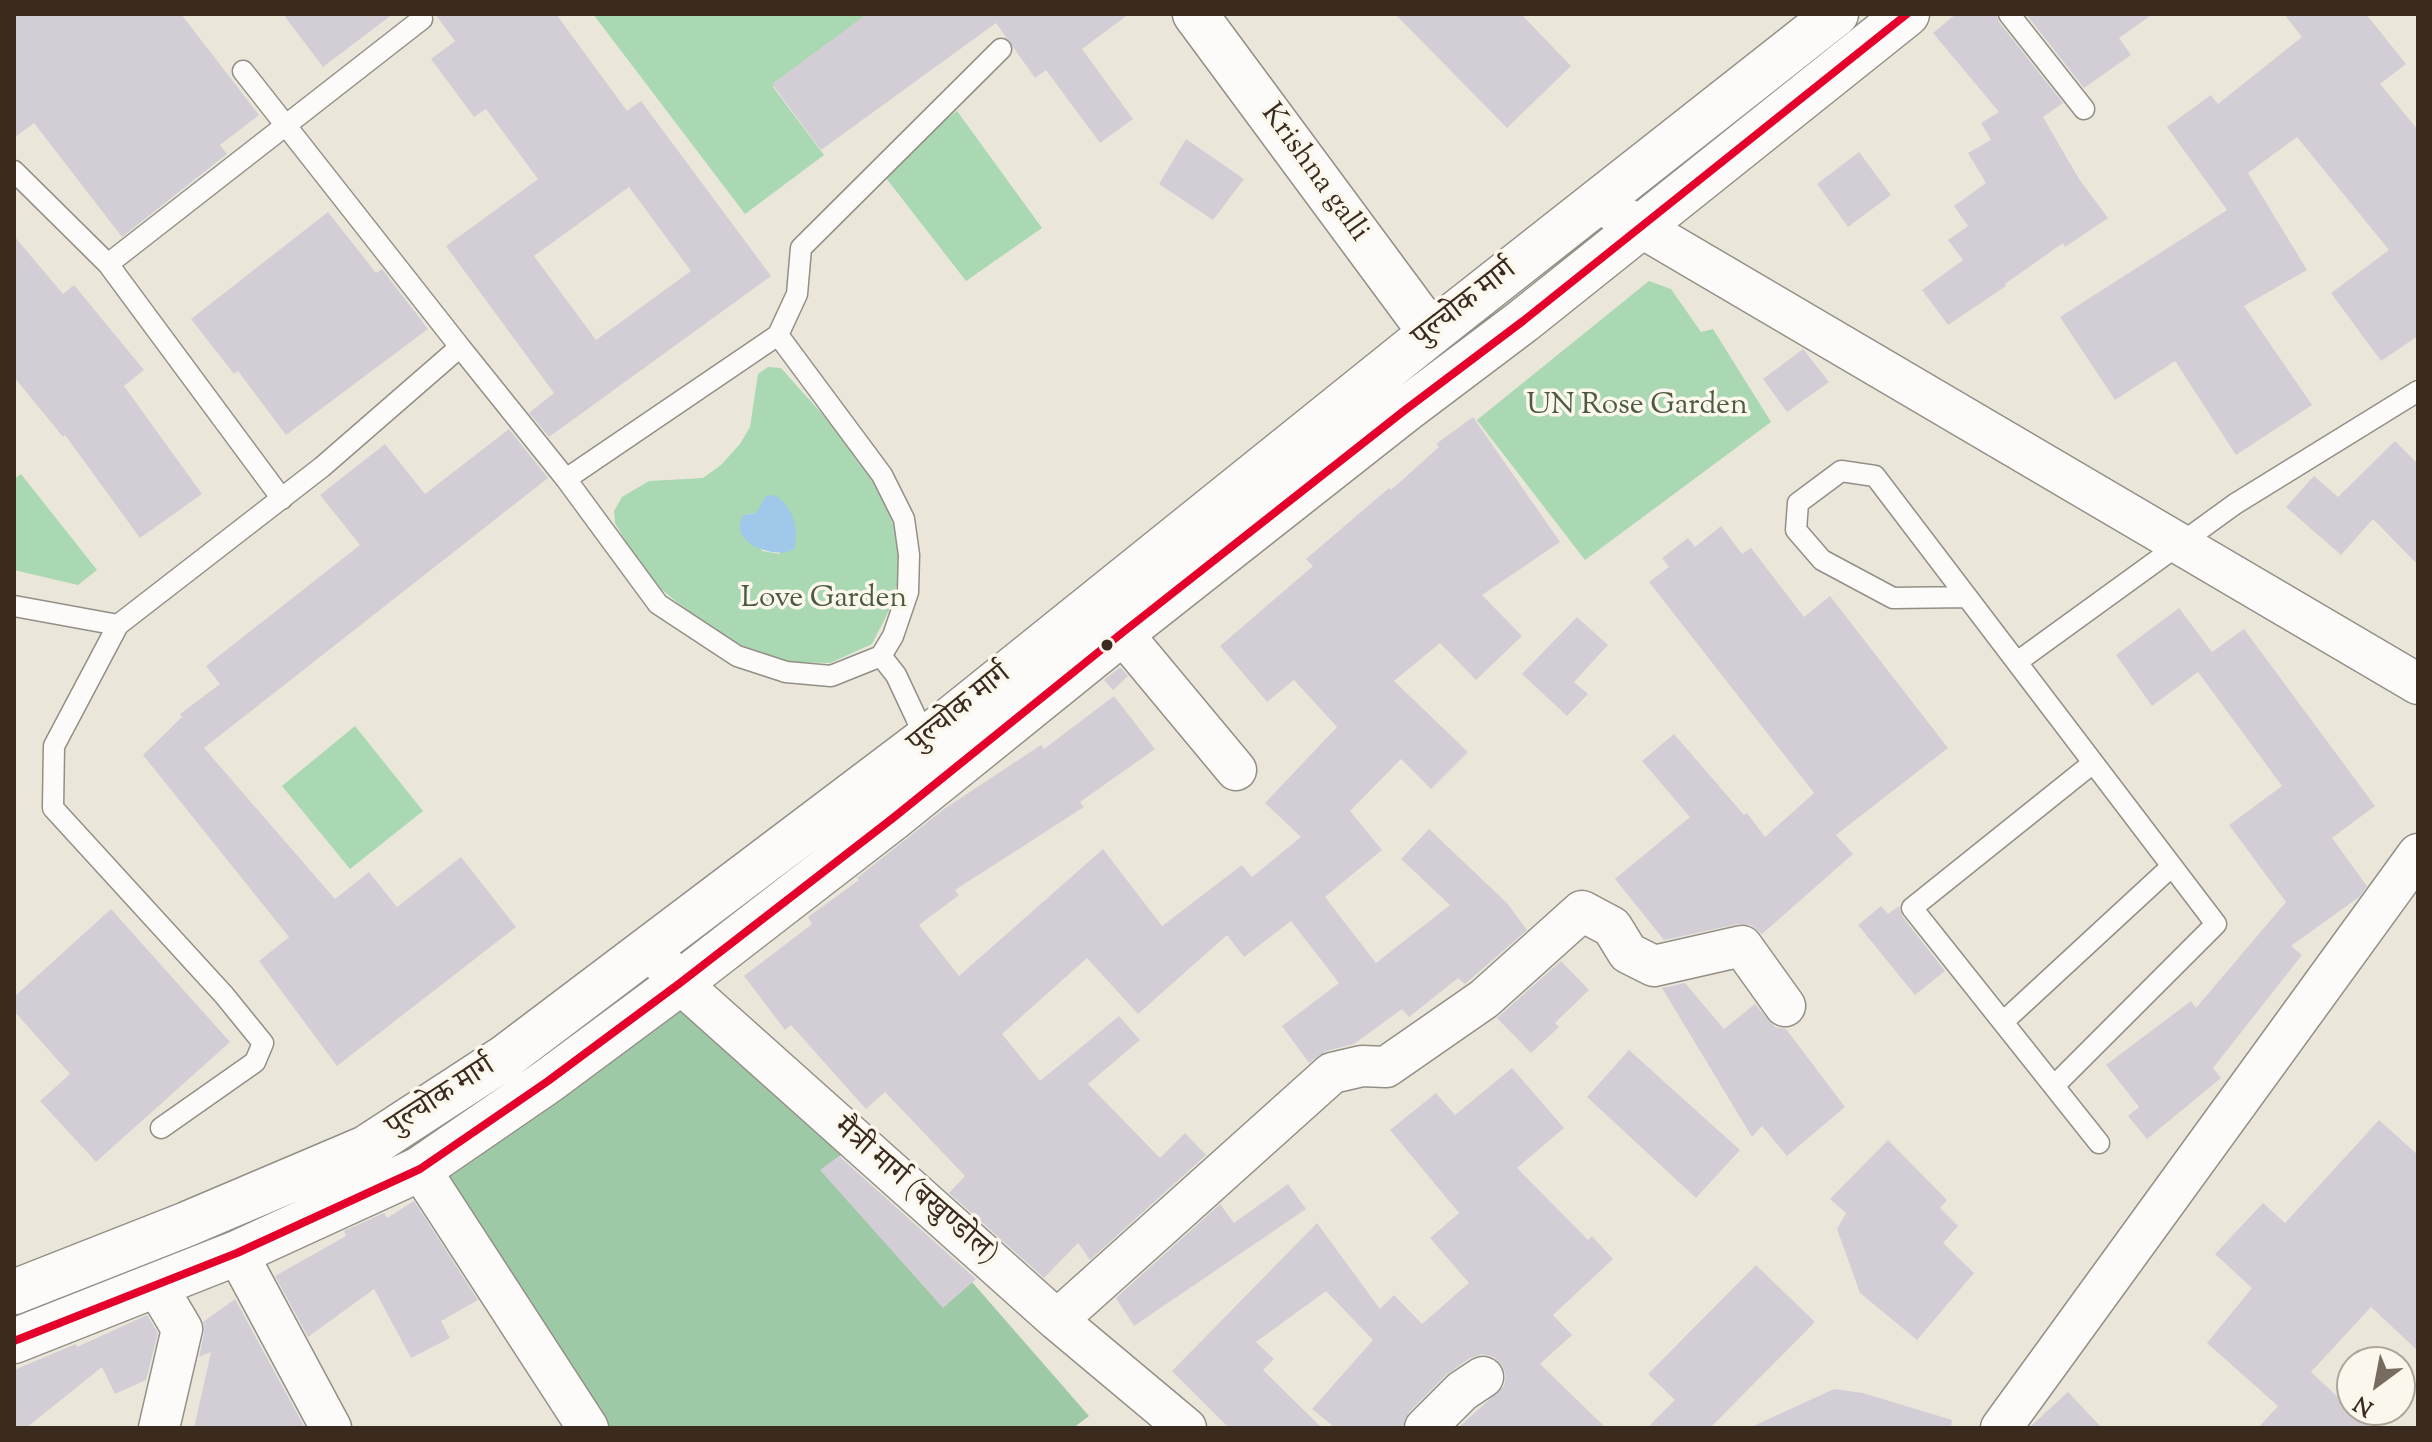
<!DOCTYPE html>
<html>
<head>
<meta charset="utf-8">
<style>
	body { margin:0 }
	#map { position:relative; width:2432px; height:1442px; overflow:hidden; background:#eae7da; font-family:"Sorts Mill Goudy",serif }
	canvas { display:block }
	.frame { position:absolute; inset:0; border:16px solid #3b2a1e; pointer-events:none }
	.north { position:absolute; left:2336px; top:1346px; width:80px; height:80px; box-sizing:border-box; background:#fbf7ec; border:2px solid #aea59a; border-radius:50%; rotate:212deg; font-size:22px; font-weight:700; line-height:32px; text-align:center; color:#3b2a1e }
	.north::after { content:''; display:block; margin:auto; width:28px; height:36px; background:#786c60; clip-path:polygon(50% 0,100% 100%,50% 72%,0 100%) }
</style>
</head>
<body>
<div id="map">
<canvas width="2432" height="1442"></canvas>
<div class="frame"></div>
<div class="north">N</div>
</div>
<script>
const ctx = document.querySelector('canvas').getContext('2d');
ctx.lineJoin = 'round';
function fill(path, color) { ctx.fillStyle = color; ctx.fill(path, 'evenodd'); }
function trace(path, color, width, dash) { ctx.strokeStyle = color; ctx.lineWidth = width; ctx.lineCap = dash ? 'butt' : 'round'; ctx.setLineDash(dash || []); ctx.stroke(path); }
function write(font, color, halo, rows, align = 'center') {
  ctx.font = font + ' "Sorts Mill Goudy","Noto Serif Devanagari",serif'; ctx.lineWidth = 7; ctx.setLineDash([]); ctx.textBaseline = 'middle'; ctx.strokeStyle = halo; ctx.fillStyle = color; for (const [text, x, y, turn = 0] of rows) {
    ctx.save(); ctx.translate(x, y); ctx.rotate((+turn || 0) * Math.PI / 180); ctx.textAlign = isNaN(turn) ? turn : align; if (halo) ctx.strokeText(text, 0, 0); ctx.fillText(text, 0, 0); ctx.restore();
  }
}
fill(new Path2D(`
	M593,14H869L773,87L824,155L745,214Z
	M957,111L1042,228L966,281L879,169Z
	M1649,281L1671,289L1701,332L1713,329L1771,422L1585,560L1477,420Z
	M768,367L781,368C832,427 920,507 895,594C890,611 880,628 872,644L830,663L789,662L745,649L695,617L661,589L634,556L615,523L614,511L622,497L649,481L703,478L721,465L740,444L750,427L758,374ZM761,506L780,554L762,551L744,515L756,513Z
	M21,474L97,570L78,585L14,570V479Z
	M355,726L423,811L350,869L282,786Z`), '#a9d8b2');
fill(new Path2D(`
	M682,994L848,1150L821,1170L943,1307L972,1282L1089,1416L1073,1428H588L420,1169Z`), '#9ec9a6');
fill(new Path2D(`
	M774,495C792,504 800,530 794,549C775,561 725,541 744,515L756,513L766,496Z`), '#9fc8ea');
fill(new Path2D(`
	M14,14H181L259,115L220,145L227,154L122,237L34,123L14,138Z
	M283,14H393L323,67Z
	M435,14H556L627,111L641,101L771,276L549,437L529,413L554,393L446,246L538,179L486,109L474,117L431,59L455,41ZM629,187L691,271L596,340L534,256Z
	M867,14H1129L1082,49L1133,119L1100,143L1046,70L1035,78L996,23L821,150L772,84Z
	M1395,14H1521L1571,66L1507,128Z
	M1956,14H1996L1999,22L2063,103L2043,117L2079,179L2108,218L2065,247L2063,243L2005,284L2006,286L1948,325L1922,290L1963,260L1948,240L1968,226L1954,206L1986,183L1968,153L1991,140L1981,123L1999,112L1933,33Z
	M2026,14H2153L2119,38L2131,55L2084,88Z
	M2284,14H2366L2406,64L2380,84L2418,130V336L2381,361L2331,293L2389,250L2297,137L2248,173L2307,270L2244,306L2312,405L2236,455L2175,361L2115,400L2060,317L2227,210L2167,127L2211,95L2218,104L2302,37Z
	M1186,139L1244,179L1213,220L1159,184Z
	M1859,152L1891,195L1848,227L1817,184Z
	M328,212L376,273L382,269L428,329L286,435L238,371L234,374L191,319Z
	M14,236L63,294L74,285L144,370L124,386L202,494L140,538L65,435L63,437L14,377Z
	M1803,349L1829,382L1787,412L1763,379Z
	M1473,417L1560,542L1482,595L1522,636L1476,680L1440,643L1394,681L1468,752L1431,789L1401,759L1350,811L1382,850L1325,897L1376,963L1450,905L1401,859L1429,829L1507,903L1527,930L1465,984L1458,978L1409,1017L1402,1009L1354,1044L1326,1051L1309,1063L1282,1026L1339,983L1291,921L1244,957L1227,935L1138,1014L1087,958L1002,1034L1040,1081L1119,1016L1140,1040L1088,1084L1160,1158L1185,1133L1206,1155L1090,1260L1078,1243L1044,1278L949,1193L965,1176L885,1092L866,1109L791,1025L785,1030L744,976L812,924L808,917L859,880L857,878L944,809L1041,745L1044,749L1114,696L1155,749L1080,802L1084,807L955,890L959,895L919,925L959,976L1103,849L1162,926L1242,865L1252,877L1301,837L1265,803L1337,727L1294,680L1267,702L1220,646L1313,566L1306,559L1389,488L1391,490L1439,447L1436,444Z
	M509,429L548,478L204,748L335,899L369,872L397,907L461,857L516,927L337,1066L259,961L289,937L143,755L182,717L180,714L220,684L206,666L360,545L320,495L385,444L425,494Z
	M2395,441L2418,464V565L2373,519L2341,555L2286,507L2314,476L2338,497Z
	M1721,526L1742,554L1751,548L1804,617L1830,596L1948,748L1836,835L1853,854L1762,934L1751,925L1738,924L1664,940L1615,879L1690,817L1642,761L1674,734L1744,815L1747,813L1765,837L1814,793L1649,582L1669,567L1662,558L1688,538L1695,547Z
	M2179,608L2212,652L2244,629L2375,806L2332,838L2367,886L2359,897L2291,946L2302,955L2213,1068L2221,1078L2147,1139L2128,1116L2139,1107L2106,1065L2191,1001L2196,1008L2286,902L2229,825L2282,786L2198,672L2152,706L2116,655Z
	M1577,617L1608,645L1574,682L1588,694L1567,716L1522,674Z
	M1120,667L1128,676L1113,690L1104,680Z
	M1881,906L1888,914L1899,906L1902,916L1945,971L1915,995L1858,925Z
	M111,909L230,1042L96,1162L40,1101L70,1074L14,1011V997Z
	M1561,961L1589,990L1555,1023L1559,1027L1531,1053L1497,1018Z
	M1685,983L1724,1029L1755,1004L1775,1027L1786,1029L1845,1107L1787,1156L1762,1126L1752,1137L1662,988Z
	M1629,1050L1740,1150L1696,1198L1587,1097Z
	M1512,1068L1564,1128L1517,1168L1588,1240L1592,1236L1613,1259L1553,1315L1572,1335L1540,1364L1606,1428H1458L1504,1386L1506,1376L1502,1365L1494,1357L1482,1354L1470,1358L1446,1375L1409,1412L1403,1428H1335L1312,1409L1373,1340L1326,1291L1256,1342L1274,1359L1263,1370L1322,1428H1229L1172,1371L1317,1223L1380,1309L1394,1295L1422,1324L1469,1283L1430,1238L1459,1213L1390,1130L1436,1093L1455,1115Z
	M2379,1120L2418,1155V1351L2371,1307L2311,1372L2371,1428H2258L2278,1406L2207,1343L2252,1288L2215,1254L2263,1203L2285,1223Z
	M1888,1140L1947,1200L1940,1208L1958,1226L1943,1243L1974,1273L1917,1340L1860,1293L1837,1229L1846,1213L1830,1199Z
	M839,1156L976,1279L943,1308L820,1170Z
	M1288,1184L1306,1209L1134,1326L1116,1298L1220,1204L1234,1223Z
	M414,1201L478,1300L441,1321L450,1338L411,1358L374,1289L308,1337L275,1276L346,1236L344,1231L384,1213L387,1218Z
	M1756,1265L1815,1322L1710,1428H1647L1675,1400L1648,1374Z
	M235,1299L305,1428H194L211,1352L199,1357L204,1334L203,1322Z
	M147,1315L158,1333L146,1380L115,1394L102,1367L26,1428H14V1370L76,1344L77,1347Z
	M1834,1389L1863,1393L1952,1420L1951,1428H1749Z
	M2068,1392L2102,1428H2029L2031,1426Z`), '#d3ced5');
const service = new Path2D(`
	M2009,14L2084,109
	M243,71L460,347
	M14,171L108,264L282,499
	M108,264L422,19
	M566,479L778,335
	M1967,597L1893,598L1822,560L1796,530L1798,503L1841,471L1875,476L2216,924L2054,1086
	M14,606L118,625L54,746L53,808L224,995L263,1043L255,1062L161,1128
	M118,625L322,467L460,347L566,479L658,604L737,656L786,672L831,676L881,656L893,636L908,592L909,555L904,519L882,475L778,335L797,294L801,248L1001,49
	M881,656L896,675L926,739
	M2017,662L2235,504L2418,391
	M2093,763L1912,908L2099,1143
	M2003,1022L2172,866`);
const minor = new Path2D(`
	M1598,202L2418,684
	M1122,633L1236,770
	M658,958L680,983L1057,1320L1186,1428
	M420,1169L588,1428
	M237,1253L331,1428
	M156,1285L182,1329L159,1428
	M1057,1320L1332,1073L1362,1066L1386,1067L1484,999L1582,911L1612,927L1628,953L1654,966L1742,946L1785,1006
	M1425,1428L1462,1391L1483,1377
	M2001,1428L2418,854`);
const tertiary = new Path2D(`
	M1195,14L1431,333`);
const primary = new Path2D(`
	M14,1292L187,1224L366,1148L504,1058L926,739L1431,333L1836,14
	M14,1341L237,1253L420,1169L548,1081L680,983L893,818L1122,633L1405,410L1523,321L1907,14`);
trace(service, '#948f86', 23);
trace(minor, '#948f86', 43);
trace(tertiary, '#948f86', 47);
trace(primary, '#948f86', 47);
trace(service, '#fcfbf9', 20);
trace(minor, '#fcfbf9', 40);
trace(tertiary, '#fcfbf9', 44);
trace(primary, '#fcfbf9', 44);
trace(new Path2D(`
	M14,1341L237,1253L420,1169L548,1081L680,983L893,818L1122,633L1405,410L1523,321L1907,14`), '#e4002b', 8);
for (const [x, y, r, color] of [
	[1107,645,7,"#3b2a1e"]
]) { const dot = new Path2D(); dot.arc(x, y, r, 0, 2 * Math.PI); ctx.fillStyle = color; ctx.fill(dot); trace(dot, '#fbf7ec', 3); }
write('30px', '#3b2a1e', '#fbf7ec', [
	["Krishna galli",1313,174,54],
	["पुल्चोक मार्ग",1466,306,-38],
	["पुल्चोक मार्ग",961,711,-39],
	["पुल्चोक मार्ग",442,1099,-33],
	["मैत्री मार्ग (बखुण्डोल)",914,1193,41]
]);
write('30px', '#4c5b40', '#fbf7ec', [
	["UN Rose Garden",1637,408],
	["Love Garden",824,601]
]);
</script>
</body>
</html>
